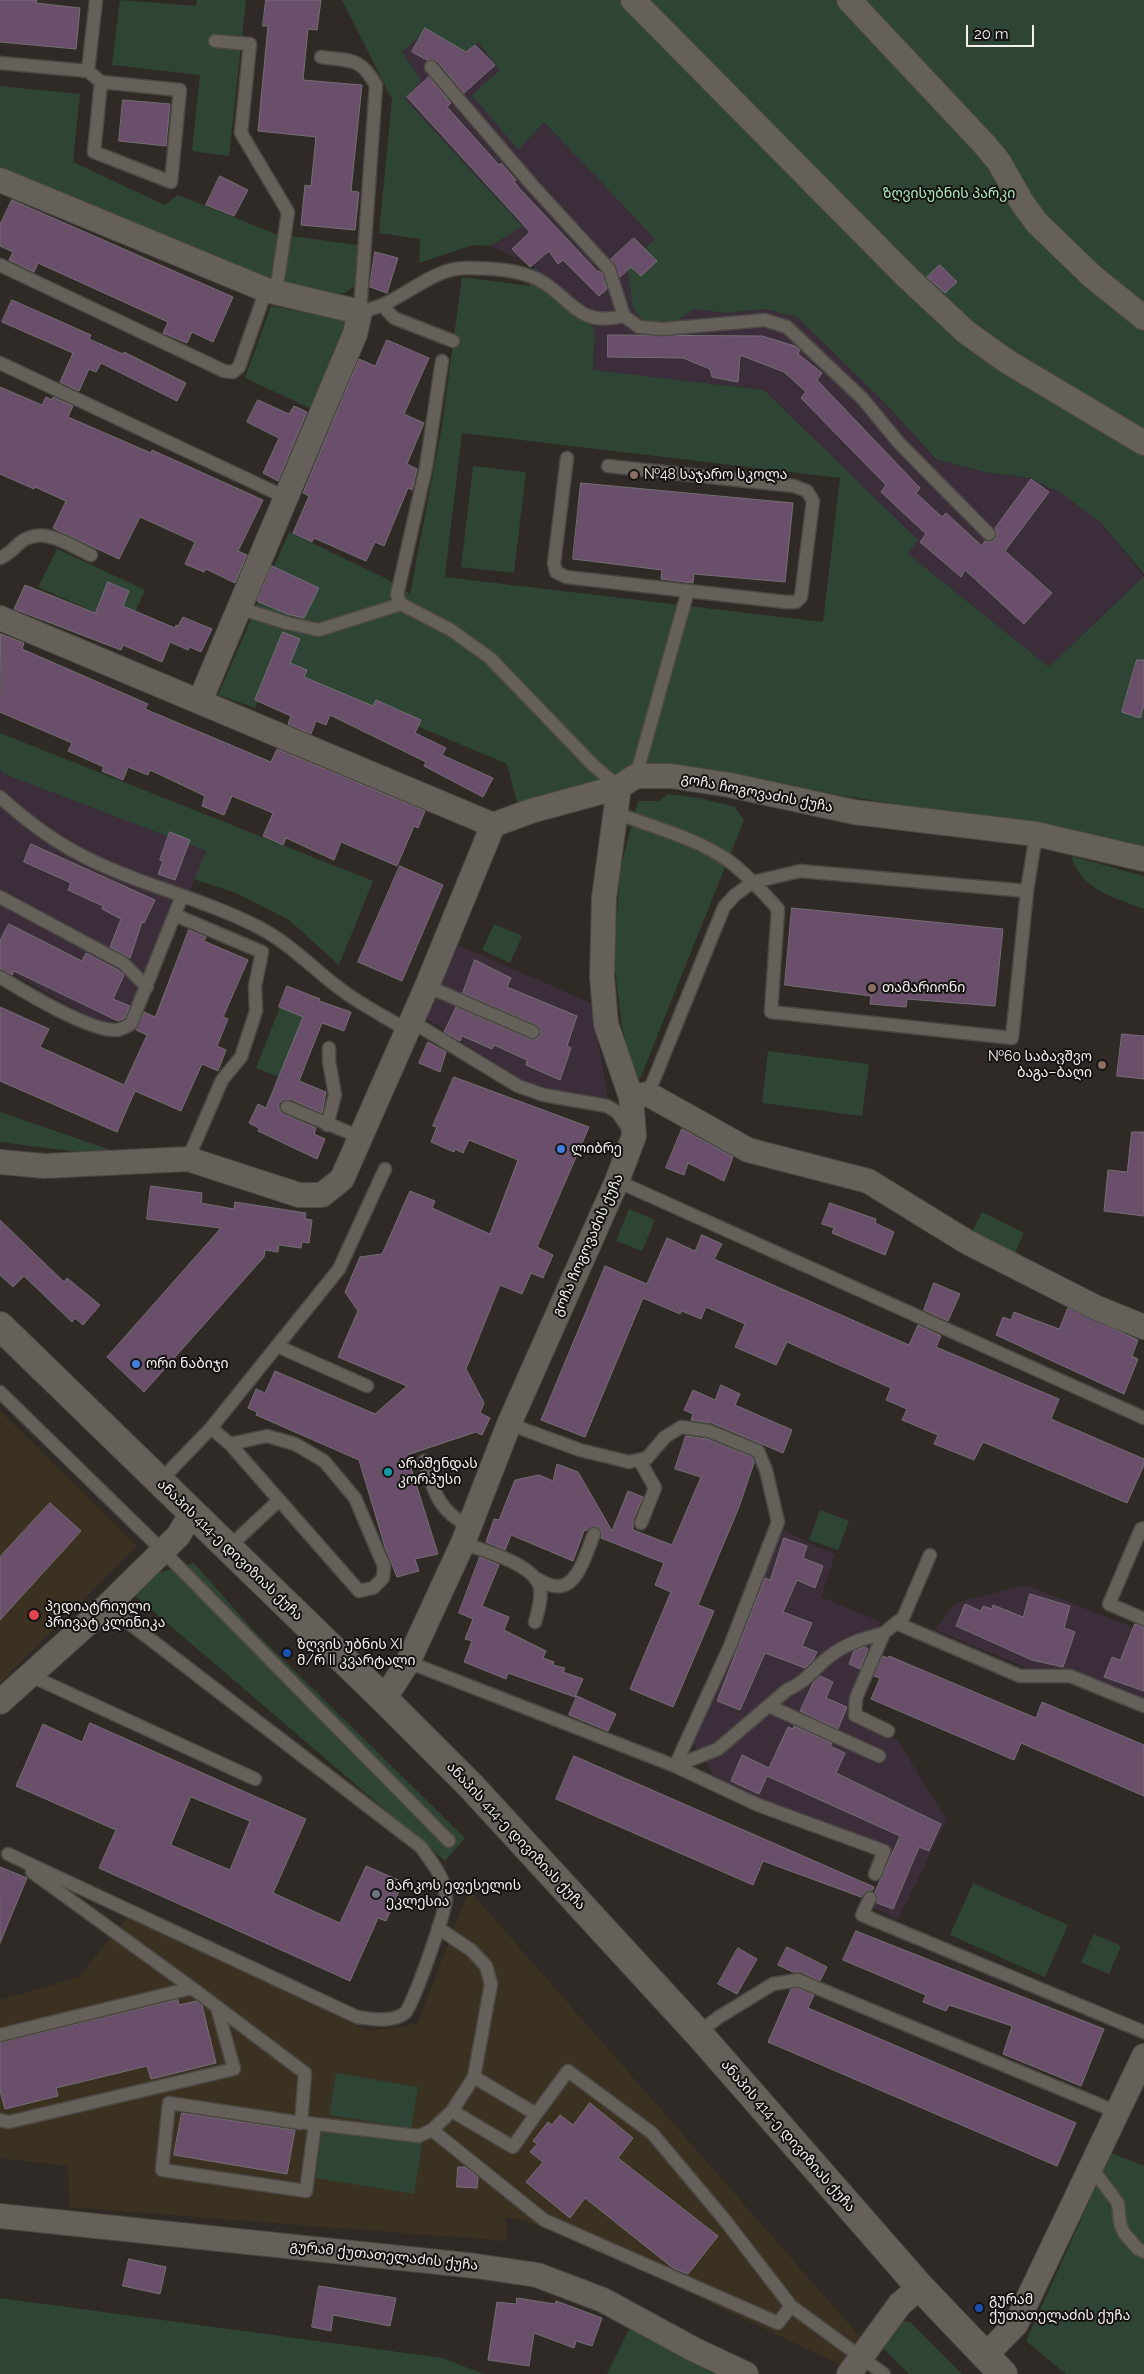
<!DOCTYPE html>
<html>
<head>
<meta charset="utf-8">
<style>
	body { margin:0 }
	#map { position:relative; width:1144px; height:2374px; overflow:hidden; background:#2f2a25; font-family:Raleway,sans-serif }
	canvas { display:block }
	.scale { position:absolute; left:966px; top:25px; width:68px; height:22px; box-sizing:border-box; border:2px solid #f4f1ee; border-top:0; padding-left:6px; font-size:15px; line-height:18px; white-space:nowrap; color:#f4f1ee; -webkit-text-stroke:4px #151311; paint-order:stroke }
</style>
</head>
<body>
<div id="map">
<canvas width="1144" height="2374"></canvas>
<div class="scale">20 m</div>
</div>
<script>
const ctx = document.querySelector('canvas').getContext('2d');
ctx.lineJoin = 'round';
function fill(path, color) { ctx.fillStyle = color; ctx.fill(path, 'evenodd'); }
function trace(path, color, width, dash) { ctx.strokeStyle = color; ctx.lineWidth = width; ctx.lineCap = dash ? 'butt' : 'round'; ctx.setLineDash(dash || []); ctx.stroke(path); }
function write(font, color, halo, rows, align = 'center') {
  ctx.font = font + ' Raleway,"Noto Sans Georgian",sans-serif'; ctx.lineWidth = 4; ctx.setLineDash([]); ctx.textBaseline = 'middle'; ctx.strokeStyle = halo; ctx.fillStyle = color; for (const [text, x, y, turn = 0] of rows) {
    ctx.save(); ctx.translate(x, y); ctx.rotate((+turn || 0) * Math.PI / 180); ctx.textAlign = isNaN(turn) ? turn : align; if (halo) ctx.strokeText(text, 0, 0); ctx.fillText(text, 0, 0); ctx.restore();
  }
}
fill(new Path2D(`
	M428,29L478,42L501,70L518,149L544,122L656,239L627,266L677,321L694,309L725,313L765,309L797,317L884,402L936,459L984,472L1030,478L1061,493L1101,523L1144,576L1049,667L907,554L917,540L764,390L593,370L595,331L534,267L491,246L522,226L405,99L402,52Z
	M0,769L5,774L206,851L146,997L129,1020L100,1022L0,967Z
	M455,944L591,1003L608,1098L566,1092L522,1081L426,1018Z
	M782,1530L835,1555L821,1597L881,1622L849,1699L851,1716L898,1741L947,1820L898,1919L869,1906L886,1857L720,1784L693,1744Z
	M1026,1585L1144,1632V1699L1077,1671L1030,1669L935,1630L956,1603Z`), '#3b2d3a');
fill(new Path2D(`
	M0,1411L137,1546L0,1683Z
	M469,1890L861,2338L845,2367L616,2258L526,2221L506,2217L507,2241L69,2207L68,2166L0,2158V2000L79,1977L128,1916L369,2031L417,2024Z`), '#3b3121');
fill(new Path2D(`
	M120,0L196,6L197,0H246L229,156L192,151L200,75L112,65Z
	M342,0H1144V574L1101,523L1061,493L1030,478L984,472L936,459L884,402L797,317L765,309L725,313L694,309L677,321L644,322L633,308L627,266L655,239L544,122L518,150L472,95L500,70L478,42L455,61L428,29L402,52L421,80L405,99L522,226L491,246L473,245L419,263L420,239L379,233L392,99Z
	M0,86L80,94L73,162L165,205L178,195L276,234L358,245L356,285L345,293L324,294L251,273L0,167Z
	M534,267L580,305L595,331L593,370L764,390L918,540L908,554L1049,667L1144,576V848L1084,833L799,789L639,770L517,803L507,764L273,665L255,708L218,695L289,532L387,579L410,594L442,426L462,277L530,286ZM462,433L840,478L823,622L445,577Z
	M271,306L344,319L348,327L314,410L245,378Z
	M473,466L526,472L514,573L461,567Z
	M57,549L145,590L128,627L38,587Z
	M0,733L373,881L339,965L289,920L236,893L194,879L206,851L4,774L0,769Z
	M668,794L699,798L735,807L744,820L640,1079L632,1071L621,1021L614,961L620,870L638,801H659Z
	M1071,856L1144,876V909C1114,897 1082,891 1071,856Z
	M494,924L522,936L510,963L482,950Z
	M280,1007L303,1017L279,1077L256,1068Z
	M768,1051L869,1064L862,1116L762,1103Z
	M0,1112L140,1160L0,1142Z
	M629,1209L655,1220L642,1251L616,1241Z
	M982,1212L1024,1233L1014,1255L971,1234Z
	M820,1510L849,1521L838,1550L809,1540Z
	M194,1563L252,1629L465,1838L445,1861L133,1594L150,1575Z
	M973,1883L1068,1925L1045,1977L950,1935Z
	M1094,1934L1121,1946L1109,1974L1081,1962Z
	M336,2073L418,2087L411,2128L329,2115Z
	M323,2128L422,2143L414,2194L315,2178Z
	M1111,2153L1144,2166V2374H1066L1026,2341Z
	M0,2298L443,2358L483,2374H0Z
	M902,2321L910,2322L962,2374H909L881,2346Z
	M631,2325L733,2374H607Z`), '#2e4435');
const building = new Path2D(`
	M0,0H37L36,3L80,8L76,49L0,42Z
	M266,0H321L317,30L308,29L303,80L362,85L351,191L359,192L355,230L301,225L305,185L311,186L316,137L258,131L268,26H263Z
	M425,28L466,52L475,45L495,65L464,93L437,61L427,60L412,52Z
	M429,77L451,103L447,107L499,165L501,163L516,180L514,182L521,190L598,272L599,271L602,273L607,289L599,296L563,260L558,264L549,251L530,267L512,249L530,232L407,97Z
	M123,100L170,104L166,146L119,141Z
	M220,176L248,190L234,216L206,205Z
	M12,200L233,297L213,342L192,332L187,343L163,333L168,322L38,263L34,272L9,260L13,252L0,246V225Z
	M634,238L657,261L641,276L631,267L620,277L611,259Z
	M375,252L398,258L387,293L370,287Z
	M940,265L957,282L945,293L927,277Z
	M12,300L91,335L89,339L123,354L124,352L186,383L177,401L101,363L96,372L89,369L79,391L60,382L73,353L2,322Z
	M608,335L762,336L795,346L800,350L798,354L822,373L817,380L920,488L916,493L942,517L946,513L982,546L985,541L991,542L995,539L997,532L995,528L1031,479L1049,492L1005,551L1052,593L1024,624L965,570L961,577L920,542L926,534L881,492L886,485L801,398L806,392L784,372L740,355L738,382L712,377L710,369L683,358L608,357Z
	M387,340L429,358L404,414L424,423L407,464L417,469L412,490L408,488L384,546L375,542L366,561L314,538L312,542L293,533L309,496L303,493L359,359L375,366Z
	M0,387L42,405L46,397L52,400L53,397L73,406L68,417L151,453L152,450L263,500L238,551L247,555L235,583L206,569L204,572L185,564L195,542L140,517L119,559L53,528L66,501L35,487L34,489L0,474Z
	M258,400L289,414L294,406L307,412L278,481L263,473L279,438L247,422Z
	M581,483L793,503L785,582L694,574L693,583L661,579L662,570L573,559Z
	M272,566L319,588L304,618L287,614L257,601Z
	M108,582L129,591L123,606L175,628L176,625L178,626L183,617L212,629L201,652L190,647L188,650L170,642L162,662L123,645L121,650L14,609L25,585L95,613Z
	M283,632L300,639L290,663L307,670L304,677L373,706L376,700L421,720L415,733L446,748L442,755L493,778L483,797L424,766L426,762L330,715L326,725L316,721L311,734L288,724L291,716L255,700Z
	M1,634L24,643L22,649L148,704L145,709L271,762L277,749L425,811L418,828L414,826L397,866L341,842L334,860L286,838L283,845L263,836L273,813L232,796L224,815L202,806L205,796L150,770L148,775L128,767L123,780L102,771L104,767L68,751L72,743L0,712Z
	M1137,660H1144V705L1140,718L1122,712Z
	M170,832L190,840L175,880L158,874L163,861L160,860Z
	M31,844L155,900L144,923L142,922L130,958L110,947L121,919L102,909L103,906L68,890L71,883L24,862Z
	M400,866L443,885L402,981L358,962Z
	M792,908L1003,929L995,1006L907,999L906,1007L870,1004L871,996L785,985Z
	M9,924L82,961L86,953L118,970L124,975L113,999L130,1006L125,1018L118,1021L14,971L12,975L0,969V941Z
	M189,930L206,937L204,941L248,960L223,1017L228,1019L217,1046L226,1050L218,1071L202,1064L181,1111L135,1091L117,1132L0,1081V1007L49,1029L40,1047L124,1085L147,1035L136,1030L144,1012L155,1017Z
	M475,960L511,978L507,987L577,1016L567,1046L571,1048L560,1080L526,1065L527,1060L494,1045L492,1049L462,1036L460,1041L444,1032L456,1007L530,1039H537L541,1035L540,1028L536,1025L463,993Z
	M287,986L320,999L319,1001L351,1012L344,1031L322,1023L299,1081L326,1092L322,1113L290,1099L282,1100L279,1104V1109L283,1114L316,1128L314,1134L325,1139L317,1159L258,1131L259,1128L249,1123L258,1104L266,1108L303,1017L279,1007Z
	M1122,1034L1144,1036V1079L1117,1076Z
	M428,1042L446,1052L440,1072L419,1063Z
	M454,1077L589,1127L537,1247L553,1255L543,1278L531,1273L522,1294L500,1285L466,1369L484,1403L480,1413L490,1418L482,1435L476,1432L407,1455L438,1554L415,1559L419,1571L397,1577L385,1547L359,1460L256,1415L257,1412L248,1408L256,1389L265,1393L275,1371L375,1414L407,1386L338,1357L358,1311L345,1292L360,1257L382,1254L410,1191L435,1201L432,1208L490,1234L518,1160L469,1140L463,1153L455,1149L454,1152L431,1142L437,1127L433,1126Z
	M682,1129L733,1157L724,1181L688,1163L684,1175L666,1168Z
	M1132,1132H1144V1216L1104,1211L1108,1170L1127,1172Z
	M151,1186L202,1193L201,1203L234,1209L235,1202L306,1213L305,1219L312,1220L309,1243L302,1242L301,1248L279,1245L278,1252L265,1250L264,1257L144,1392L107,1357L221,1228L147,1219Z
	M830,1203L876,1219L875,1223L894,1232L885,1255L832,1233L834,1228L822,1224Z
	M0,1220L64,1282L67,1278L100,1305L83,1325L75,1318L72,1322L24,1276L13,1287L0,1275Z
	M702,1235L722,1244L714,1259L909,1345L918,1325L941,1336L936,1347L1059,1399L1051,1419L1144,1459V1465L1127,1503L983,1442L974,1460L934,1444L938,1435L902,1420L907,1409L886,1400L891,1388L787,1342L776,1365L735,1347L745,1324L706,1307L701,1319L682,1311L680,1314L643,1298L585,1437L541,1420L605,1266L647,1284L667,1238L695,1251Z
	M934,1283L960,1294L948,1321L924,1310Z
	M1068,1308L1138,1340L1132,1356L1138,1359L1124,1394L996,1335L1003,1317L1011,1320L1014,1312L1059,1329Z
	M721,1385L740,1394L735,1405L792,1430L783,1453L712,1423L691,1420L693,1414L684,1410L693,1390L715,1400Z
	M686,1436L707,1439L752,1457L754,1463L739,1507L698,1605L714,1611L673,1707L630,1689L671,1592L655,1585L664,1563L601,1538L602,1532L596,1526L584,1531L573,1561L511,1535L505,1550L486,1542L494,1519L499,1520L515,1480L539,1475L553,1481L557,1464L578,1472L612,1531L628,1491L643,1497L633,1520V1530L672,1545L701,1477L675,1469Z
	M50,1503L81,1531L0,1620V1557Z
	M784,1538L807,1546L803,1558L823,1566L815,1588L797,1580L783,1612L812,1623L802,1646L817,1652L813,1660L805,1668L765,1653L740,1710L717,1701L765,1578L770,1580Z
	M480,1557L499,1565L482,1606L509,1617L504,1630L546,1651L543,1658L554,1662L553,1665L565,1668L563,1672L583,1679L575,1697L508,1673L506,1679L464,1662L472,1641L465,1639L473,1619L459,1613Z
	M1030,1594L1070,1606L1064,1628L1075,1632L1063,1667L1032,1660L956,1626L965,1604L981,1611L983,1606L992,1609L993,1605L1023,1617Z
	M1135,1624L1144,1627V1691L1104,1677L1112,1657L1120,1660Z
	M865,1647L868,1649L860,1669L849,1664L854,1651Z
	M883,1656L888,1658L889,1656L1036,1718L1042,1702L1144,1745V1796L1021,1743L1014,1760L871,1699L880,1678L874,1676Z
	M820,1676L833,1682L826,1698L847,1707L838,1729L800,1711L813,1683Z
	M577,1696L616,1714L608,1731L569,1715Z
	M90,1723L306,1819L273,1893L340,1923L366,1866L403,1882L386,1921L378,1918L350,1981L99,1868L116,1830L16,1786L43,1724L82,1742ZM191,1797L250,1821L230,1870L171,1845Z
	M794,1726L832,1743L830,1746L845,1753L836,1773L941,1824L929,1851L919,1847L893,1909L877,1903L878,1897L875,1892L900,1836L767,1776L759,1794L731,1781L742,1755L769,1768L788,1727L793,1729Z
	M574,1756L874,1887L873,1890L866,1891L861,1897L763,1861L753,1885L556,1799Z
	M0,1867L27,1878L0,1943Z
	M856,1931L1104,2029L1081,2086L1003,2054L1012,2026L949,2005L946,2011L923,2002L926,1995L843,1960Z
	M787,1947L827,1967L820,1981L801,1972H793L778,1965Z
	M738,1948L757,1959L737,1994L718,1984Z
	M797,1988L814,1995L808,2008L1076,2123L1057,2166L768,2042L791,1989Z
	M178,2000L179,2005L196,2001L202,2005L216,2063L151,2079L147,2066L56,2088L58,2096L5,2109L0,2091V2043Z
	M590,2103L633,2138L618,2158L718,2236L688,2274L673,2268L585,2198L570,2218L526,2182L543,2162L530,2152L537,2144L533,2141L548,2122L552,2125L560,2115L573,2125Z
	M182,2113L295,2130L287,2174L174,2155Z
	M458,2167H465L478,2177L477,2188L457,2187Z
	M129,2259L166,2267L160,2294L123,2286Z
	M319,2286L396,2298L390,2326L333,2315L331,2331L312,2327Z
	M517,2298L555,2304L556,2301L602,2318L592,2346L576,2341L574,2348L534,2333L529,2366L488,2360L497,2302L516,2304Z`);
fill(building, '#694f69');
trace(building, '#756f75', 1);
const lane = new Path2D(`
	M215,41L250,44L241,133L288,212L276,292
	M321,57C351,61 360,57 376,85L360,312C368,310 375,308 382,305C409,294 435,268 466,268C490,268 515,269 537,279C573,297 575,328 624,316
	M0,63L88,71L101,82L180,90L171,182L94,152L101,82
	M431,67L533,186L609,269L624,316L639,327L663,329L765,320L787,327L862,398L899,443L989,534
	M88,71L96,0
	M0,265L224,371L233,372L239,367L266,290
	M382,305L394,318L453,341
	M0,363L287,498
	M567,458L554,563L556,572L566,577L786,602H796L801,597L813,501L807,491L794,486L608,466
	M0,558C14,552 18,541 28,538C48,529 73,547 91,555
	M401,604L397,595L426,467L442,361
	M239,608L287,623L319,630L401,604L451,630L490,658L593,765L619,787
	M636,776L688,591
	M0,797C21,816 45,835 70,849C129,883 198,896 258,927C290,943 314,970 343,991C363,1006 386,1017 407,1030
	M616,813C653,827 696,838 729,861C747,875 763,892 778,909L771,1012L1012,1038L1027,891
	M0,897L123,963L147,987
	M175,915L262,952L255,986L256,1011L241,1057L222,1080L188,1159
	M0,977C25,992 90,1032 117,1030C122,1029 127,1026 131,1024L182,896
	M427,986L533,1032
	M411,1021L518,1086L544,1095L607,1106L617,1112L629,1129
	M648,1094L724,907L735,895L753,882L800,871L1027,891L1036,834
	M287,1107L360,1137
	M327,1125L335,1095L329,1061V1048
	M617,1181L1144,1418
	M277,1346L367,1386
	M0,1392L163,1551L449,1841
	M509,1424L580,1450L629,1462L647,1458L665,1437L681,1427L709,1431L758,1451L766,1470L778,1522L730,1646L675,1766
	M211,1428L230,1444L359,1591L373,1588L383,1578L384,1566L355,1498L324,1461L295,1444L267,1436L230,1444
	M424,1461C434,1491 438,1511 469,1526
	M640,1461L655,1488L641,1523
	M160,1481L211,1428L339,1269L385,1169
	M1144,1528L1141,1529L1109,1604L1144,1619
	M463,1543C484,1551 535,1564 540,1588C542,1600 538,1611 535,1622
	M228,1548L278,1501
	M537,1579C542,1581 549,1586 555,1586C578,1590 587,1550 594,1534
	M896,1623L903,1618L930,1555
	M408,1662L675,1766L758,1805L884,1851L875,1874
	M29,1675L255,1779
	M769,1706L879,1756
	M888,1731L855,1715L856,1698L884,1633L896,1623L1020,1676H1070L1144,1706
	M675,1766L718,1749L787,1690C808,1681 813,1669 830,1656C845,1644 865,1638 884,1633
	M8,1854L357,2017C372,2019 392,2023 405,2013C413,2006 447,1908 446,1898C445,1877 432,1863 421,1847L107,1606
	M32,1872L192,1988
	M870,1898L862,1915L1144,2032
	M698,2033L719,2017L773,1984L798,1980L1117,2112
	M0,2035L192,1988L305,2073L301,2123L169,2103L162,2170L306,2191L315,2124
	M474,2077L536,2114L568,2071L652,2133L724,2219L791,2306L884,2374
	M452,2111L513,2147L536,2114
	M0,2120L9,2122L234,2069L217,2007
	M306,2123L419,2136L432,2130L452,2111L474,2077L491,1984L486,1966L471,1950L438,1928
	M432,2130L544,2220L778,2323L791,2306
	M1091,2167L1118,2203L1120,2223L1124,2233L1138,2249L1144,2252`);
const street = new Path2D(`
	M633,0L908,278L966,332L1008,362L1144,443
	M849,0L985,145L999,162L1021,201L1037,223L1093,277L1144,318
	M0,180L266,290L360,312L355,334L200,701
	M0,618L493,825L531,811L619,787L636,776H671L730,785L854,812L1036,834L1144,859
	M631,1097L648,1094L748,1150L868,1181L967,1242L1097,1308L1144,1327
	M0,1162L45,1166L188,1159L299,1195H322L342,1179L427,986L493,825
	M384,1699L408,1662L463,1543L509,1424L617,1181L634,1136L631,1097L606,1024L602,977L604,898L619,787
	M0,1702L107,1606L178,1536L192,1513
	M0,2216L476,2266L537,2275L603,2300L693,2349L746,2374
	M985,2356L1016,2324L1144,2056
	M849,2374L900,2304L920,2287`);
const secondary = new Path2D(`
	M0,1326L384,1699L471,1786L698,2033L920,2287L1003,2374`);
trace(lane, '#4c4844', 15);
trace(street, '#4c4844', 26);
trace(secondary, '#4c4844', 30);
trace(lane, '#65605a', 12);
trace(street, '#65605a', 24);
trace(secondary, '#65605a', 28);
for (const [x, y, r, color] of [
	[634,475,5,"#8d6e63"],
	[872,988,5,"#8d6e63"],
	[1102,1065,5,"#8d6e63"],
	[561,1149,5,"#3f7fe0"],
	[136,1364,5,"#3f7fe0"],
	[388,1472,5,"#0f9aa8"],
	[34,1615,6,"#e0444e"],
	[287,1653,5,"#1a4fb4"],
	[376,1894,5,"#6b7280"],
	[979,2308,5,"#1a4fb4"]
]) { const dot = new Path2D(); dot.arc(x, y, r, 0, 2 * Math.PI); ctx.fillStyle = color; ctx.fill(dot); trace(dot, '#151311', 2); }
write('14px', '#afeac1', '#151311', [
	["ზღვისუბნის პარკი",949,194]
]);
write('14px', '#f4f1ee', '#151311', [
	["№48 საჯარო სკოლა",644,475],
	["თამარიონი",882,988],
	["№60 საბავშვო",1092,1057,"right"],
	["ბაგა–ბაღი",1092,1073,"right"],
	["ლიბრე",571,1149],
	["ორი ნაბიჯი",146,1364],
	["არაშენდას",398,1464],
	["კორპუსი",398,1480],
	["პედიატრიული",45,1607],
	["პრივატ კლინიკა",45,1623],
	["ზღვის უბნის XI",297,1645],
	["მ/რ II კვარტალი",297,1661],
	["მარკოს ეფესელის",386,1886],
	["ეკლესია",386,1902],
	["გურამ",989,2300],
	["ქუთათელაძის ქუჩა",989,2316]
], 'left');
write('14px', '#f4f1ee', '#151311', [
	["გოჩა ჩოგოვაძის ქუჩა",757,793,11],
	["გოჩა ჩოგოვაძის ქუჩა",588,1245,-66],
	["ანაპის 414-ე დივიზიას ქუჩა",230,1550,44],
	["ანაპის 414-ე დივიზიას ქუჩა",516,1836,47],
	["ანაპის 414-ე დივიზიას ქუჩა",788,2136,49],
	["გურამ ქუთათელაძის ქუჩა",384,2256,6]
]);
</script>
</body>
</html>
